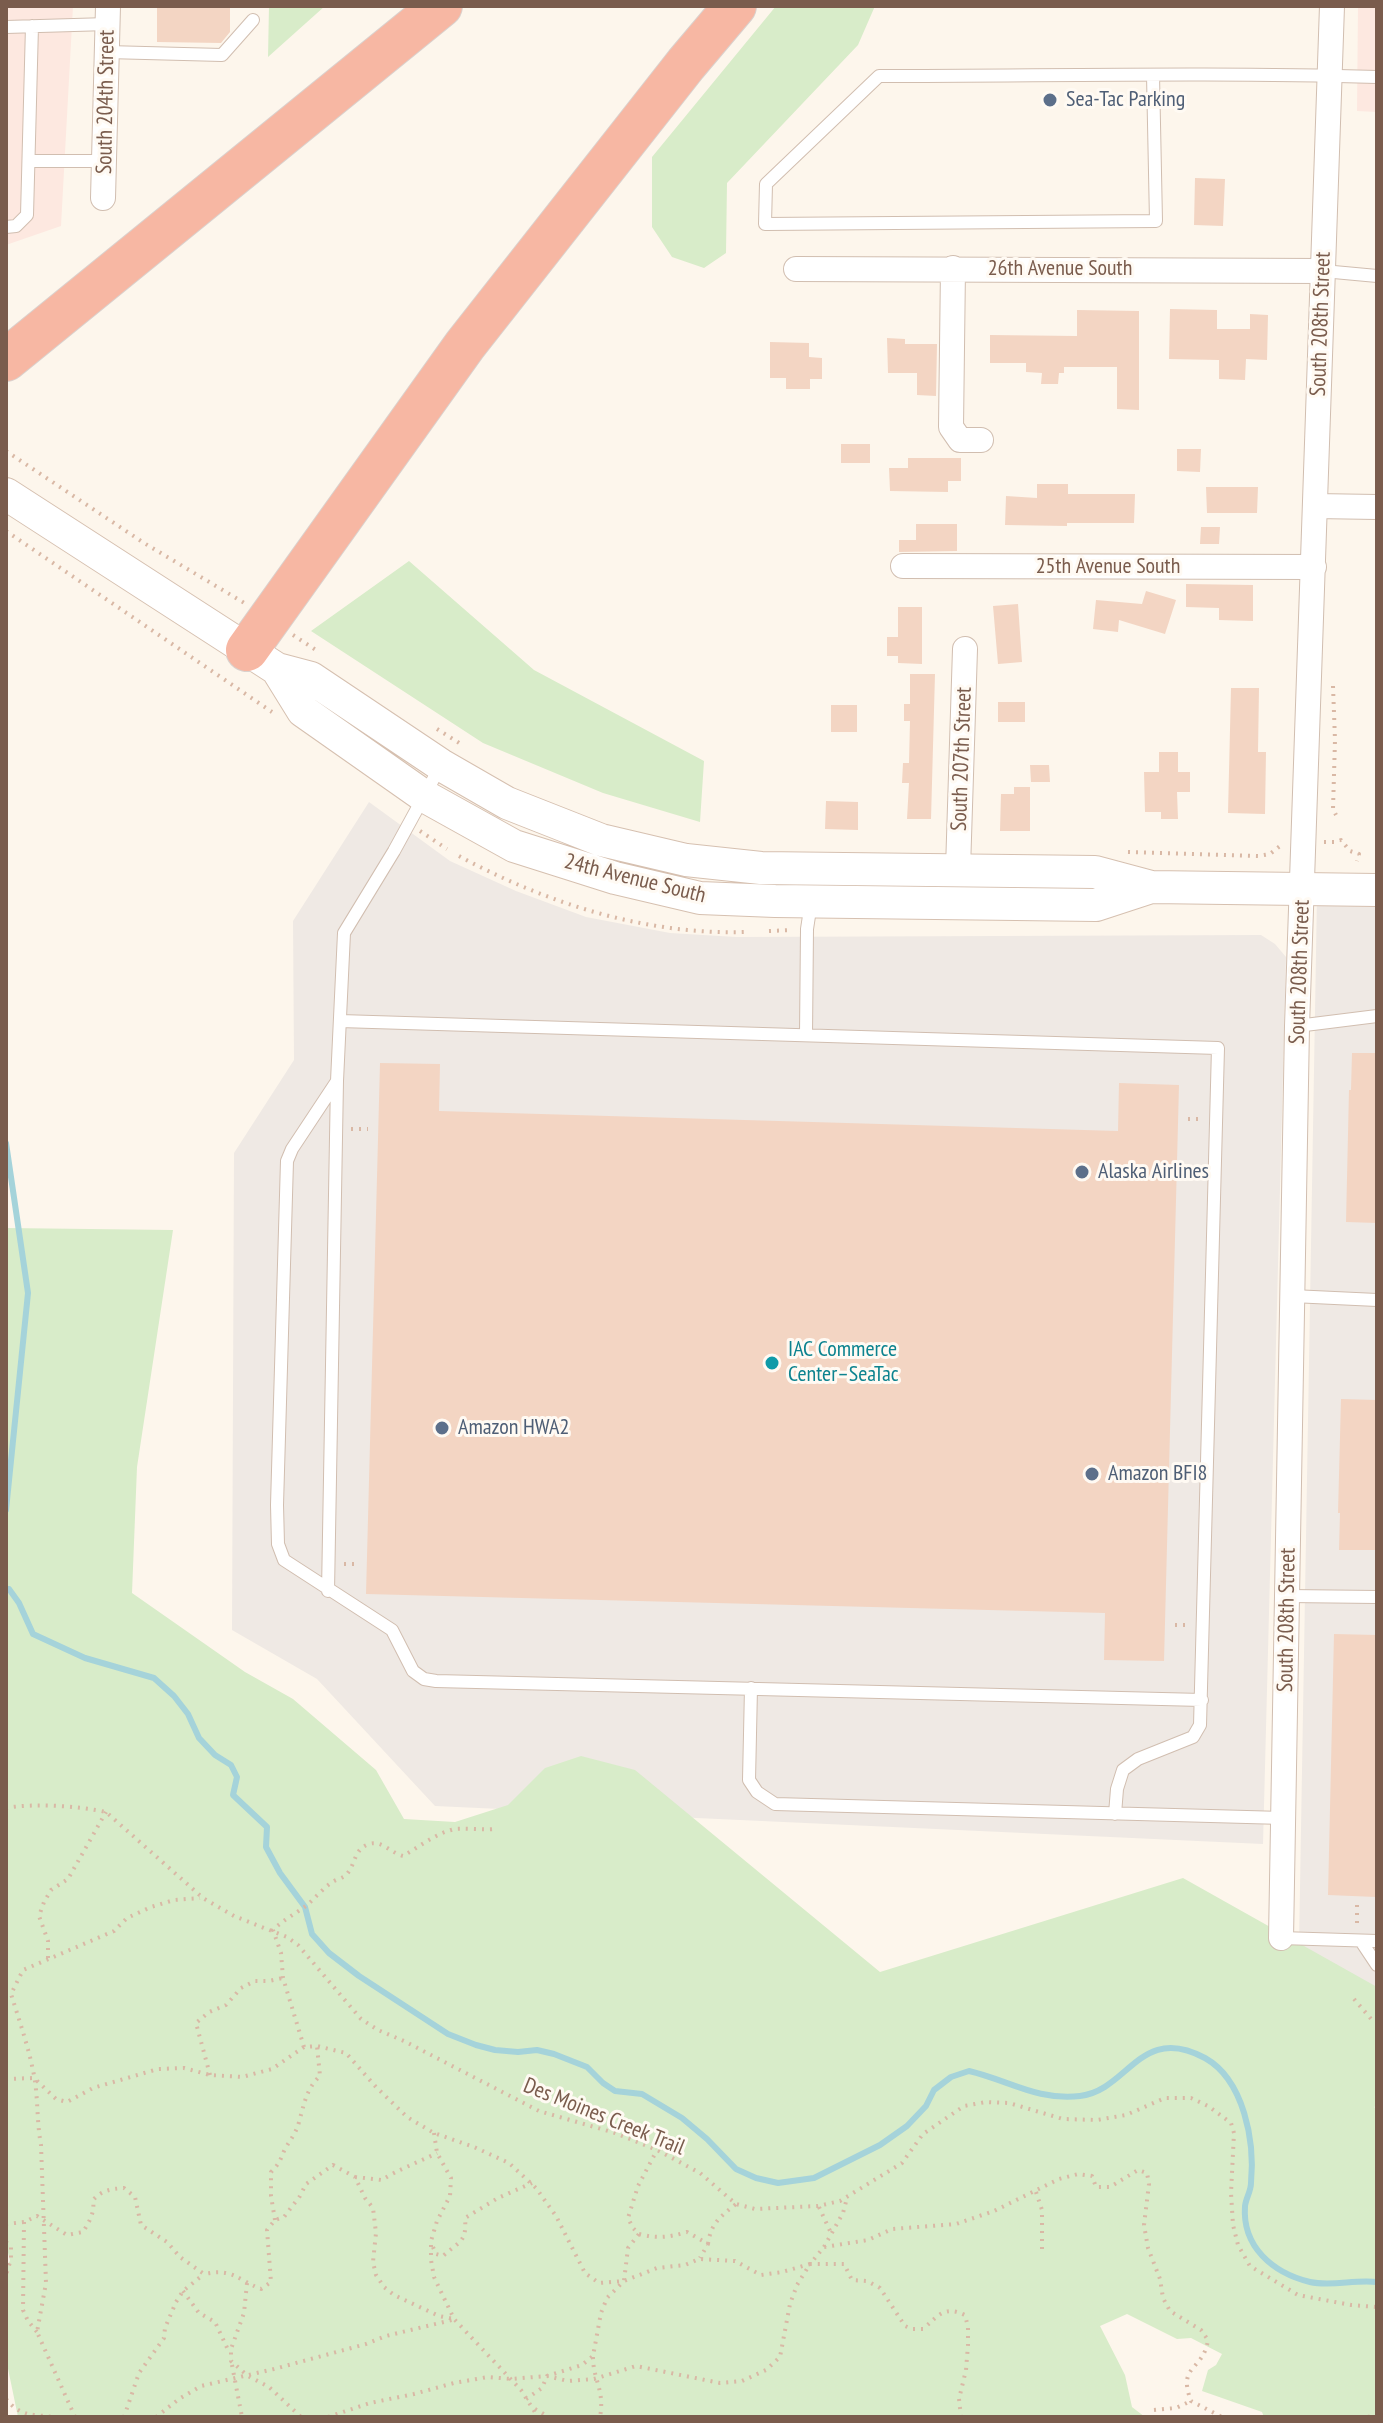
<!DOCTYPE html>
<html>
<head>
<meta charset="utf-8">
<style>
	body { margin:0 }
	#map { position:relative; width:1383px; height:2423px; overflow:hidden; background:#fdf6ec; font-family:"PT Sans Narrow",sans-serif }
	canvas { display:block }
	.frame { position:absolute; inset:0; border:8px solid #7a5c4d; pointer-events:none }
</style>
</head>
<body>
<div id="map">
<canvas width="1383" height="2423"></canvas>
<div class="frame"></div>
</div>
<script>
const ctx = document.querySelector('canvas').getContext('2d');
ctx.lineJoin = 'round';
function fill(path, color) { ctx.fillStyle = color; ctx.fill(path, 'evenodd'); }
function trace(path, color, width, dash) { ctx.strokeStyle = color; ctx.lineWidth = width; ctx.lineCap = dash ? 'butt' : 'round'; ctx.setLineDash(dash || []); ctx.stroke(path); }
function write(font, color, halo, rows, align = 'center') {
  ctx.font = font + ' "PT Sans Narrow",sans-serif'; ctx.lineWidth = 6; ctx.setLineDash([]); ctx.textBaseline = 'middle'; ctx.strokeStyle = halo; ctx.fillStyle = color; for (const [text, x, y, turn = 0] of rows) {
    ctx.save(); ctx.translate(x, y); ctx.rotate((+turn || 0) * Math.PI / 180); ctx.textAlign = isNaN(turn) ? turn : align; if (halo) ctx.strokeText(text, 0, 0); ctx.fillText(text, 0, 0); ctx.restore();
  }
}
fill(new Path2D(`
	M6,6H73L61,226L6,245Z
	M1358,6H1377V112L1357,111Z`), '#fde8e0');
fill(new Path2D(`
	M369,802L450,861L516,891L586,917L670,933L736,937L1261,935L1275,944L1286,957L1263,1844L435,1806L317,1679L232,1630L234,1153L294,1060L293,921Z
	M1317,895L1377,897V2242L1294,2238Z`), '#efe9e4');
fill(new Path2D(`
	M269,6H325L268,57Z
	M776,6H875L858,45L727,183L726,253L704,268L672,257L652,227V157Z
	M409,561L534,670L704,761L700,822L603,793L483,743L311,631Z
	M6,1228L173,1230L137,1467L132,1593L245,1672L293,1699L376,1770L404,1819L455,1822L508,1805L545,1768L581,1756L635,1770L880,1972L1183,1878L1377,1987V2105L1374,2107L1377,2110V2417H1264L1262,2412L1202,2391L1208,2370L1216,2365L1222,2354L1191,2338L1177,2339L1127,2314L1100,2326L1125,2375L1132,2407L1145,2417H18L6,2359V2266L10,2261L6,2244Z`), '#d8ecc9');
trace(new Path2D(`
	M6,1510L28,1293L6,1143
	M6,1589H9L19,1603L33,1634L85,1658L154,1678L174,1696L188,1714L199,1738L215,1755L231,1765L237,1777L233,1795L267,1827L266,1847L280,1873L305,1907L312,1934L329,1953L359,1976L448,2034L476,2045L495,2050L518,2052L537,2050L554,2054L587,2067L603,2083L615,2091L642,2094L682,2118L707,2139L736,2169L756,2178L778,2183L814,2178L880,2145L907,2126L926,2106L934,2090L951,2077L969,2071C1008,2080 1037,2101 1080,2096C1129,2090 1140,2023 1205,2058C1244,2080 1255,2141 1251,2183C1251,2191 1246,2198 1245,2206C1242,2247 1273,2273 1310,2282C1332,2287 1355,2279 1377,2282`), '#a5d3da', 6);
fill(new Path2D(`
	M157,6H230V32L221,43L157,42Z
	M1195,178L1225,179L1223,226L1194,225Z
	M1170,309L1217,310V329H1250V314L1268,315L1267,360L1246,359L1245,380L1219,379V360L1169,359Z
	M1077,310L1139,311V410L1117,409V367H1064V373H1059L1058,384H1041L1042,373L1026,372V363H990V335L1077,336Z
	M887,338L905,339V344H937L936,396L917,395V373H888Z
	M770,342L809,343V357L822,358V379H810V389H786V378H770Z
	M841,444H870V463H841Z
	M1177,449H1201L1200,472L1177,471Z
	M908,458H961V481H948V492L890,491L889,468H908Z
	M1037,484H1068V494H1135L1134,523H1067V526L1005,525L1006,496L1037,498Z
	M1206,487H1258L1257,513H1207Z
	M916,524H957V551L899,552V540H916Z
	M1201,527H1220L1219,544H1200Z
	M1186,584L1253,585V621L1219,620V608L1186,607Z
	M1146,591L1176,600L1165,634L1119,620L1118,632L1093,629L1096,600L1142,604Z
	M1018,604L1022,662L998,664L993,606Z
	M898,607H922V664L898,663V656H887V637H898Z
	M910,674H935L931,819H907L909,783H902L903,763H909L910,721H904V704H910Z
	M1231,688H1259L1258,752H1266L1265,814L1228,813Z
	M998,702H1025V722H998Z
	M831,705H857V732H831Z
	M1159,752H1178V772H1190V792H1177L1178,819H1161V812H1145L1144,772H1159Z
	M1030,765H1049L1050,782H1031Z
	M1014,787H1030V831H1000L1001,794H1014Z
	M826,801L858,802V830L825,829Z
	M1352,1053H1377V1223L1346,1222L1349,1090H1351Z
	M380,1063L440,1064L439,1111L1118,1131L1119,1083L1179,1085L1164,1661L1104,1660L1105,1613L366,1594Z
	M1341,1399L1377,1400V1550H1339L1340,1513H1338Z
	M1334,1634L1377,1635L1376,1897L1328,1895Z`), '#f3d5c3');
const lane = new Path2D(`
	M6,27L108,24
	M107,52L222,55L253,20
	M1153,75L1156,221L765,224L766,184L879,76C1045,76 1211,72 1377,77
	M29,161H104
	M6,227L16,226L27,215L32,26
	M1323,271L1377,276
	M340,1021L1218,1048L1200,1725L1193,1737L1138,1759L1123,1770L1117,1789L1115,1814
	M1297,1026L1377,1016
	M806,1035L807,929L811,903
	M337,1081L292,1149L287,1161L277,1505L278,1544L284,1560L392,1630L413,1671L424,1679L436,1681L1202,1700
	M1292,1296L1377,1300
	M328,1591L337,1081L344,933L394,851L441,765
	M1288,1596L1377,1597
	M751,1688L749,1780L757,1792L775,1804L1283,1818
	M1281,1938L1377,1941
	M1361,1941L1377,1965`);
const street = new Path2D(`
	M103,198L108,6
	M953,268L951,427L960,440H981
	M796,269L1323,271
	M1315,506L1377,507
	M903,566L1314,567
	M958,869L965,649
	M1281,1938L1297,1026L1332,6`);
const secondary = new Path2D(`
	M6,494L277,669L311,678L441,765L507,803L601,840L686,860L761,868L1095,872L1151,887L1377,890
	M277,669L303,711L424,796L514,846L615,878L700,898L775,901L1096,905L1151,887`);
const highway = new Path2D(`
	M6,360L441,6
	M247,650L465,345L686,64L735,6`);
trace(lane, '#d1beb0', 14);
trace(street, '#d1beb0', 26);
trace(secondary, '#d6c0b0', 34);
trace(highway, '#dad1cd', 44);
trace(new Path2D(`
	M6,451L144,543L246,604
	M6,531L272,712
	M293,635L319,652
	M1333,686L1335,740L1333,809L1336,815
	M437,729L464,746
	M420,831L447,849
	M1324,842H1336L1341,840L1350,851L1359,854L1357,861
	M1128,852L1258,856L1270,854L1280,846
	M459,856C546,903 645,935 745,932
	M769,931L791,930
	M1188,1119H1201
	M351,1129H368
	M344,1564H357
	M1175,1625H1189
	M6,1808C34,1803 78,1806 106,1812L203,1898L234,1916L287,1937L298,1945L361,2019L378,2030L404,2041L539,2111L615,2133L657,2150L700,2173L736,2204L755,2209L818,2206L840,2201L902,2163L923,2134L964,2106L986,2102L1009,2103L1063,2119L1097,2120L1126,2115L1165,2098H1191L1208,2106L1231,2123L1234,2133L1231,2193L1233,2225L1238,2245L1250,2266L1298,2295L1351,2305L1377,2307
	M1357,1923V1905
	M48,1958V1941L39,1916L44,1902L51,1890L68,1879L106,1812
	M1354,1999L1372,2020L1377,2021
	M304,2047L283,1978L281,1953L273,1930C282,1921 293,1915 303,1908C313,1901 321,1890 331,1883C336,1879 344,1878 347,1874C356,1863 354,1849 369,1844C382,1840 391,1853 403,1856C419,1847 436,1833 455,1829C463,1828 484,1830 494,1829
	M210,2075L196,2023L209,2012L226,2005L241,1988L255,1981H269L283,1978
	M6,2079L34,2078L56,2099L67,2102L93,2088L158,2069L184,2068L210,2075L242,2077L272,2069L304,2047L317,2046L346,2053L376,2087L407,2117L434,2133L474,2147L509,2163L536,2188L556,2216L585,2273L599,2283L624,2281L657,2268L685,2265L699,2259L735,2261L761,2275L782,2272L810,2264L824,2247L868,2240L892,2229L956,2224L994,2211L1059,2179L1078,2174L1092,2176L1096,2187H1110L1138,2170L1147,2173L1149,2184L1144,2225L1148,2248L1160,2279L1163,2298L1170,2311L1201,2330L1208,2340C1203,2372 1177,2364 1191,2401L1222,2417
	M434,2133L437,2153L451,2178L450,2196L437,2221L431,2241V2260L434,2277L454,2319L521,2390L538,2417
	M355,2177L382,2180C397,2170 419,2162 437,2153
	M1036,2192L1042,2210V2252
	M819,2207L831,2233
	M275,2220L271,2196V2172C279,2164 280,2161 284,2151C289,2141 296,2134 299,2122C304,2105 306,2089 320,2076L317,2046
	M24,2222L23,2310L28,2321L37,2332
	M6,2224L24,2222L37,2216L67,2235L83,2232C89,2222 95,2213 93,2200C102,2190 111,2189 124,2188L135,2197L141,2225L167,2242L180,2257L204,2274C233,2268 236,2279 261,2289L271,2282L267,2230L275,2220L284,2217L300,2196L306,2184L333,2165L355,2177L365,2198L373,2208L376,2233L373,2262L376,2275L384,2287L394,2295L439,2316L454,2319
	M639,2234C657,2239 670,2237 687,2232L708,2244L700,2258
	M6,2242L11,2246V2259L6,2275
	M708,2244C711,2223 720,2217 736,2204
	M433,2247L436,2254L443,2256C459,2241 467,2243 465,2218L498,2198L532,2183
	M824,2247L843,2213L847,2198
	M247,2283L244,2313L231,2349V2361L248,2376L269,2387L301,2417
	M183,2291L199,2313L215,2322L229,2352
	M593,2357C593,2380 605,2390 600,2417
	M232,2365L242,2417
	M6,2399C21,2417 31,2414 53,2417
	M526,2399L542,2388L547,2376L568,2381L594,2379L636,2366L720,2383L742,2381L766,2370L780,2357L790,2304L797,2285L810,2264H844L852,2280L867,2281L880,2288L905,2326L912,2329H923C938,2316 944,2305 965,2315L968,2327V2345L966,2370L959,2399L961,2417
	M535,2409L549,2417
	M1154,2410L1176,2408L1191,2401
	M75,2417L37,2332L46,2283L41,2145C37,2124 38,2103 35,2081C30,2051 20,2023 11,1994L23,1970L114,1931L127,1918L151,1907L174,1900L200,1898
	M124,2417L139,2373L164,2338L165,2328L176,2302L183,2291L204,2274
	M156,2417L179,2399L201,2386L274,2369L366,2344L386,2336L452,2320
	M328,2417L370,2403L414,2394L454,2383L488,2377L511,2379L547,2376L582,2365L593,2356L601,2313L607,2298L624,2281L628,2248L639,2234L633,2228L628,2218L638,2186L657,2150
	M1279,2417V2414
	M1368,2417L1377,2414`), '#d9b8a5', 4, [2, 6]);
trace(lane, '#fff', 12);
trace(street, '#fff', 24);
trace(secondary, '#fff', 32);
trace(highway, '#f7b7a3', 42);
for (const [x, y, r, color] of [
	[1050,100,8,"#5c6f8a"],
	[1082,1172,8,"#5c6f8a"],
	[772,1363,8,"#0f9aa8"],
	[442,1428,8,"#5c6f8a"],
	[1092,1474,8,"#5c6f8a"]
]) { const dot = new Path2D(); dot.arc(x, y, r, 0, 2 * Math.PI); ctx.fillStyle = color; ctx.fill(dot); trace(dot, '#fffaf3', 3); }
write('22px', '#4e5e75', '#fffaf3', [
	["Sea-Tac Parking",1066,100],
	["Alaska Airlines",1098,1172],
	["Amazon HWA2",458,1428],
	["Amazon BFI8",1108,1474]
], 'left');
write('22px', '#7a5c4d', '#fffaf3', [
	["South 204th Street",106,102,-89],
	["26th Avenue South",1060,269],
	["South 208th Street",1321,324,-88],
	["25th Avenue South",1108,567],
	["South 207th Street",962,759,-88],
	["24th Avenue South",635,879,14],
	["South 208th Street",1300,972,-88],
	["South 208th Street",1287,1620,-89],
	["Des Moines Creek Trail",604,2117,22]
]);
write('22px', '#0d838f', '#fffaf3', [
	["IAC Commerce",788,1350],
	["Center–SeaTac",788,1375]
], 'left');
</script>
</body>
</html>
